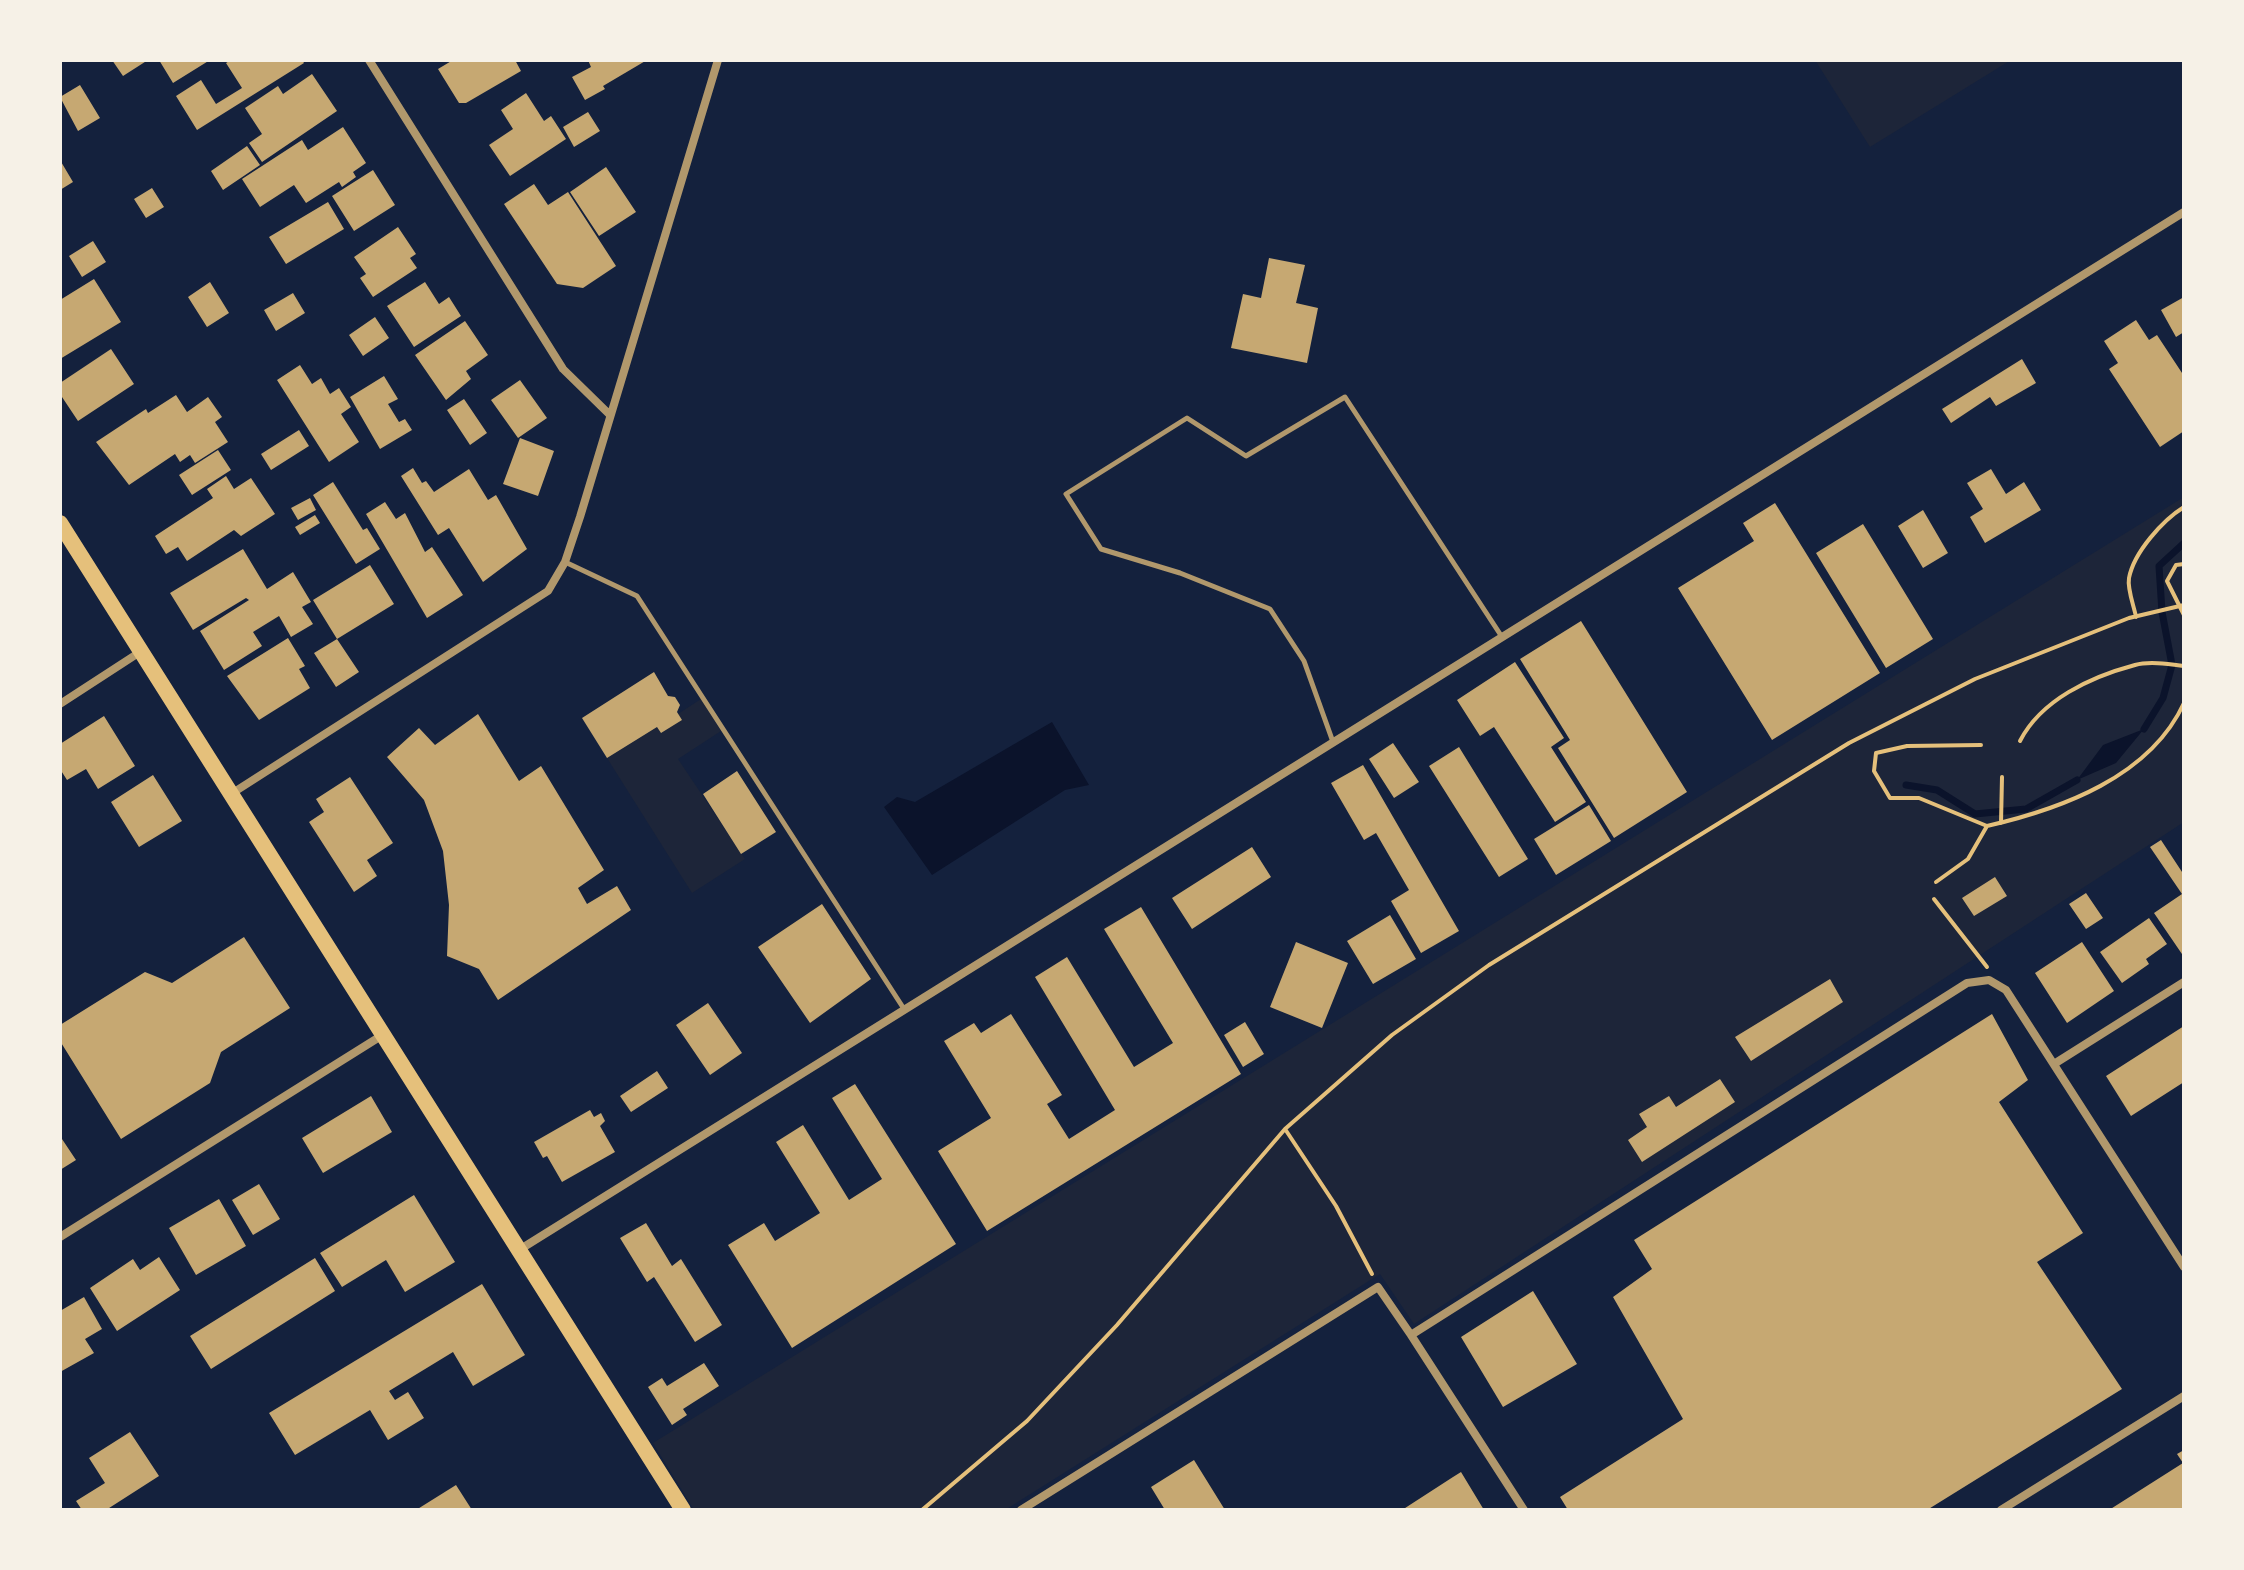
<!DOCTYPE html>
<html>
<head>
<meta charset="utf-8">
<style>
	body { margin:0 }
	#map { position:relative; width:2244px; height:1570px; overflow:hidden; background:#14213d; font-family:Spectral,serif }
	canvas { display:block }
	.frame { position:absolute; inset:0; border:62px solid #f6f1e7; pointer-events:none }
</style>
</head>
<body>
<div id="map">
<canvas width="2244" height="1570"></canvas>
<div class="frame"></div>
</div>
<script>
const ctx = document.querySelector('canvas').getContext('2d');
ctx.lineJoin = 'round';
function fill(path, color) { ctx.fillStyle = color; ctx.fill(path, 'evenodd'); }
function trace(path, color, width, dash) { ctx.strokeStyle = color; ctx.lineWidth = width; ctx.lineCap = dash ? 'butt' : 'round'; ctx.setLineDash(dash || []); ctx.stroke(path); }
fill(new Path2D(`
	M1815,60H2011L1870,147Z
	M2184,497V822L1414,1324L1380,1274L1005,1510H694L653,1443Z
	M701,699L721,731L678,759L745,859L692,893L607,758L657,727L661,733L681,720L678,714Z`), '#1d2539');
fill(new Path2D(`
	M1052,722L1089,785L1065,790L932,875L884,807L897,797L915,802Z
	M2144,729L2116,763L2077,780L2103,745Z`), '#0b132b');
trace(new Path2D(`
	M2144,729L2163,698L2172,665L2162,612L2159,566L2184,543
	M1906,785L1937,790L1975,814L2026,809L2077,780`), '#0b132b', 7);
fill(new Path2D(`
	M112,60H148L123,76Z
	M159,60H210L173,83Z
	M231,60H302L304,63L197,130L176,96L201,80L216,104L242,88L226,63Z
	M453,60H515L521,71L466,103H459L438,69Z
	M588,60H647L603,86L605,89L585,100L572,77L591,67Z
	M312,74L337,111L262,162L249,143L262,134L245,108L278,86L283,94Z
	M80,85L100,118L78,131L60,97Z
	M526,93L544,121L551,116L566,139L510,176L489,145L513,129L501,110Z
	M588,112L600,131L574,147L563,127Z
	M343,127L366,163L353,172L356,177L342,187L339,182L306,203L294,185L260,207L242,179L302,140L308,150Z
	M247,146L260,165L223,190L211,171Z
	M60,160L73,182L60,190Z
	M606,167L636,212L599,236L570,192Z
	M373,170L395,205L354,231L332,196Z
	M534,184L548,205L568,192L616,266L583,288L557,284L504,204Z
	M152,188L164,207L146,218L134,199Z
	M328,202L344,229L286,264L269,237Z
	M398,227L416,254L410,258L417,268L373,297L360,278L366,274L354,257Z
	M93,241L106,262L82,277L69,256Z
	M1269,258L1305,265L1296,303L1318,308L1307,363L1231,348L1243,294L1261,298Z
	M94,279L121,322L60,359V300Z
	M210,282L229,313L207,327L188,297Z
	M425,282L439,304L449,297L461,316L414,347L387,306Z
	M293,293L305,313L276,331L264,310Z
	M2184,297V332L2176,337L2161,310Z
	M375,317L389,338L363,356L349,335Z
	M2136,320L2149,340L2157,335L2184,376V431L2160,447L2109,369L2118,363L2104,341Z
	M465,321L488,355L466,371L471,379L446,400L415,355Z
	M111,349L134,384L78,421L60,394V383Z
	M2022,359L2036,383L1996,406L1990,397L1951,423L1942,409Z
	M300,365L312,384L321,378L330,394L339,388L351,407L341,414L359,442L329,462L277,380Z
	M384,376L398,399L388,404L399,422L405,419L412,430L380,449L350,397Z
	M520,380L547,418L518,438L491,400Z
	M176,395L187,412L208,397L222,417L215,422L228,442L195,463L190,455L180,462L175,454L129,485L96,442L146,409L148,413Z
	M464,399L487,433L470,445L447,410Z
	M299,430L309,446L271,470L261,454Z
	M520,438L554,451L538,496L503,484Z
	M218,450L231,470L192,495L179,475Z
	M413,468L422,483L426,481L434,492L469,469L488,500L496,495L527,549L483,582L449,528L438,535L401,476Z
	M1991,469L2006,494L2024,482L2041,510L1985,543L1970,517L1983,509L1967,483Z
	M226,476L234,489L251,478L275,514L241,536L234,530L187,561L178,547L166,554L155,536L213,498L207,489Z
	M333,482L363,530L367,528L380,549L356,564L313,495Z
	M310,498L316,510L298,520L291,508Z
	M385,502L396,519L405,513L425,552L432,547L463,595L427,618L366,514Z
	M1775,503L1880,673L1772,740L1678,588L1754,541L1743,523Z
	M1923,510L1948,553L1923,568L1898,526Z
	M315,515L320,523L300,535L295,527Z
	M1863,524L1933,639L1886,668L1816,553Z
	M243,549L267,589L293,572L311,602L302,607L313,624L291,637L279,616L253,632L262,646L224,670L200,631L249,600L246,598L193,630L170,593Z
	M370,565L394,604L337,639L359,672L336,687L314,653L337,639L313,600Z
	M1581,621L1687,792L1614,838L1558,748L1570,740L1520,659Z
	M288,638L305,666L299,669L310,688L259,720L227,676Z
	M1515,662L1564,738L1551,747L1586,802L1555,822L1494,727L1480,736L1457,700Z
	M654,672L668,696L675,697L680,705L677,712L682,720L661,733L657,727L607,758L582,718Z
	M478,714L519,781L541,766L604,870L578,888L587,904L617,886L631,910L498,1000L479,969L447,956L449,905L443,851L424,800L387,757L419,728L435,745Z
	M104,716L135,766L98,789L86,769L67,780L60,769V744Z
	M1393,743L1419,782L1394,798L1369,759Z
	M1459,747L1528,859L1499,877L1429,766Z
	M1363,765L1459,931L1421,953L1391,901L1409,890L1376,833L1364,840L1331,783Z
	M737,771L776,832L741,854L703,794Z
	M153,775L182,821L139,847L111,802Z
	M350,777L393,843L367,860L377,876L354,892L309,822L324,812L316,799Z
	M1589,805L1611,841L1556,875L1534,839Z
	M2161,840L2184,875V957L2154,913L2182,894L2150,847Z
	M1252,847L1271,877L1192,929L1172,898Z
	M1995,877L2007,896L1974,916L1962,898Z
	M2086,893L2103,918L2086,929L2069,904Z
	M822,904L871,979L810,1023L758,947Z
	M1141,907L1241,1074L987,1231L938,1151L991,1118L944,1041L974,1023L981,1033L1011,1014L1062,1095L1047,1104L1069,1139L1115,1110L1035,977L1067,957L1134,1067L1173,1043L1104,929Z
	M1390,915L1416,959L1373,984L1347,941Z
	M2149,918L2167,944L2146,959L2149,964L2122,983L2100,952Z
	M244,937L290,1008L221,1052L210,1083L121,1139L60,1041V1025L145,972L172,983Z
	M1296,942L1348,963L1322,1028L1270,1007Z
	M2082,942L2114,991L2067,1023L2035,973Z
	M1830,979L1843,1002L1751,1061L1735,1037Z
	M708,1003L742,1053L710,1075L676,1025Z
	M1992,1014L2028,1080L1999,1102L2083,1233L2037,1262L2122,1389L1927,1510H1568L1560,1497L1683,1419L1613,1297L1652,1269L1634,1240Z
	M1245,1022L1264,1054L1243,1067L1224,1035Z
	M2184,1026V1082L2131,1116L2106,1076Z
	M657,1071L668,1088L631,1112L620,1096Z
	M1720,1079L1735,1102L1642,1162L1628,1140L1647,1127L1639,1114L1669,1096L1676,1107Z
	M855,1084L956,1244L792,1348L728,1245L764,1223L775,1241L820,1213L776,1142L803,1125L849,1200L882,1179L832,1098Z
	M371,1096L392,1132L323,1173L302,1138Z
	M590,1110L594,1117L601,1113L605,1121L600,1126L615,1152L562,1182L547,1156L543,1158L534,1142Z
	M60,1136L76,1160L60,1170Z
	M259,1184L280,1219L253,1235L232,1200Z
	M414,1195L455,1262L405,1292L386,1260L342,1287L320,1253Z
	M219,1199L246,1246L196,1275L169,1228Z
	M646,1223L672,1266L681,1259L722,1325L695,1342L654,1277L647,1282L620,1238Z
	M159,1257L180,1290L117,1331L90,1288L133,1259L140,1270Z
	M315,1258L335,1291L211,1369L190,1336Z
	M482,1284L525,1355L473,1386L453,1352L389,1391L395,1400L408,1392L424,1418L388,1440L370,1410L295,1455L269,1413Z
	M1533,1291L1577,1364L1503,1407L1461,1337Z
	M84,1297L102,1329L85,1339L94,1353L60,1372V1311Z
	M704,1363L719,1386L683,1409L687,1415L672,1425L648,1387L662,1378L667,1386Z
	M130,1432L159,1476L106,1510H82L76,1501L105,1483L89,1458Z
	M2184,1450V1510H2109L2183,1463L2177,1454Z
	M1194,1460L1225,1510H1165L1151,1487Z
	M1461,1472L1484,1510H1402L1453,1477Z
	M456,1485L472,1510H416Z`), '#c6a872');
trace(new Path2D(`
	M2184,564L2176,565L2167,581L2184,615
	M2136,617C2134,606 2127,589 2129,578C2134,552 2163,520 2184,507
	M2020,741C2041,700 2090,677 2135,665C2149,661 2169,664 2184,666
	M1981,745L1907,746L1876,753L1874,771L1890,798H1919L1987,826
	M2001,823L2002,777
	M1936,882L1968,859L1987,826C2061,809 2150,777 2184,703
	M1934,899L1987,967
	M1285,1129L1336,1206L1372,1274
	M922,1510L1027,1421L1117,1325L1285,1129L1392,1035L1489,965L1849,743L1975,679L2129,618L2184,605`), '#e5c07b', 4);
trace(new Path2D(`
	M565,562L637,596L904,1009
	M1333,742L1304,661L1270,609L1180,573L1101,549L1066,494L1187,418L1246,456L1345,397L1502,637`), '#b1986c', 5);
trace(new Path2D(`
	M369,60L563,369L609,414
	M60,704L140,652
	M231,794L548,591L565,562L580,517L718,60
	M2054,1064L2184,982
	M60,1237L381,1036
	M519,1250L2184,212
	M1411,1335L1524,1510
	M1021,1510L1378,1287L1411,1335L1967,983L1989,980L2006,990L2184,1267
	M2001,1510L2184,1396`), '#b1986c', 8);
trace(new Path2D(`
	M60,523L683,1510`), '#e5c07b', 16);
</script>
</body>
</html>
